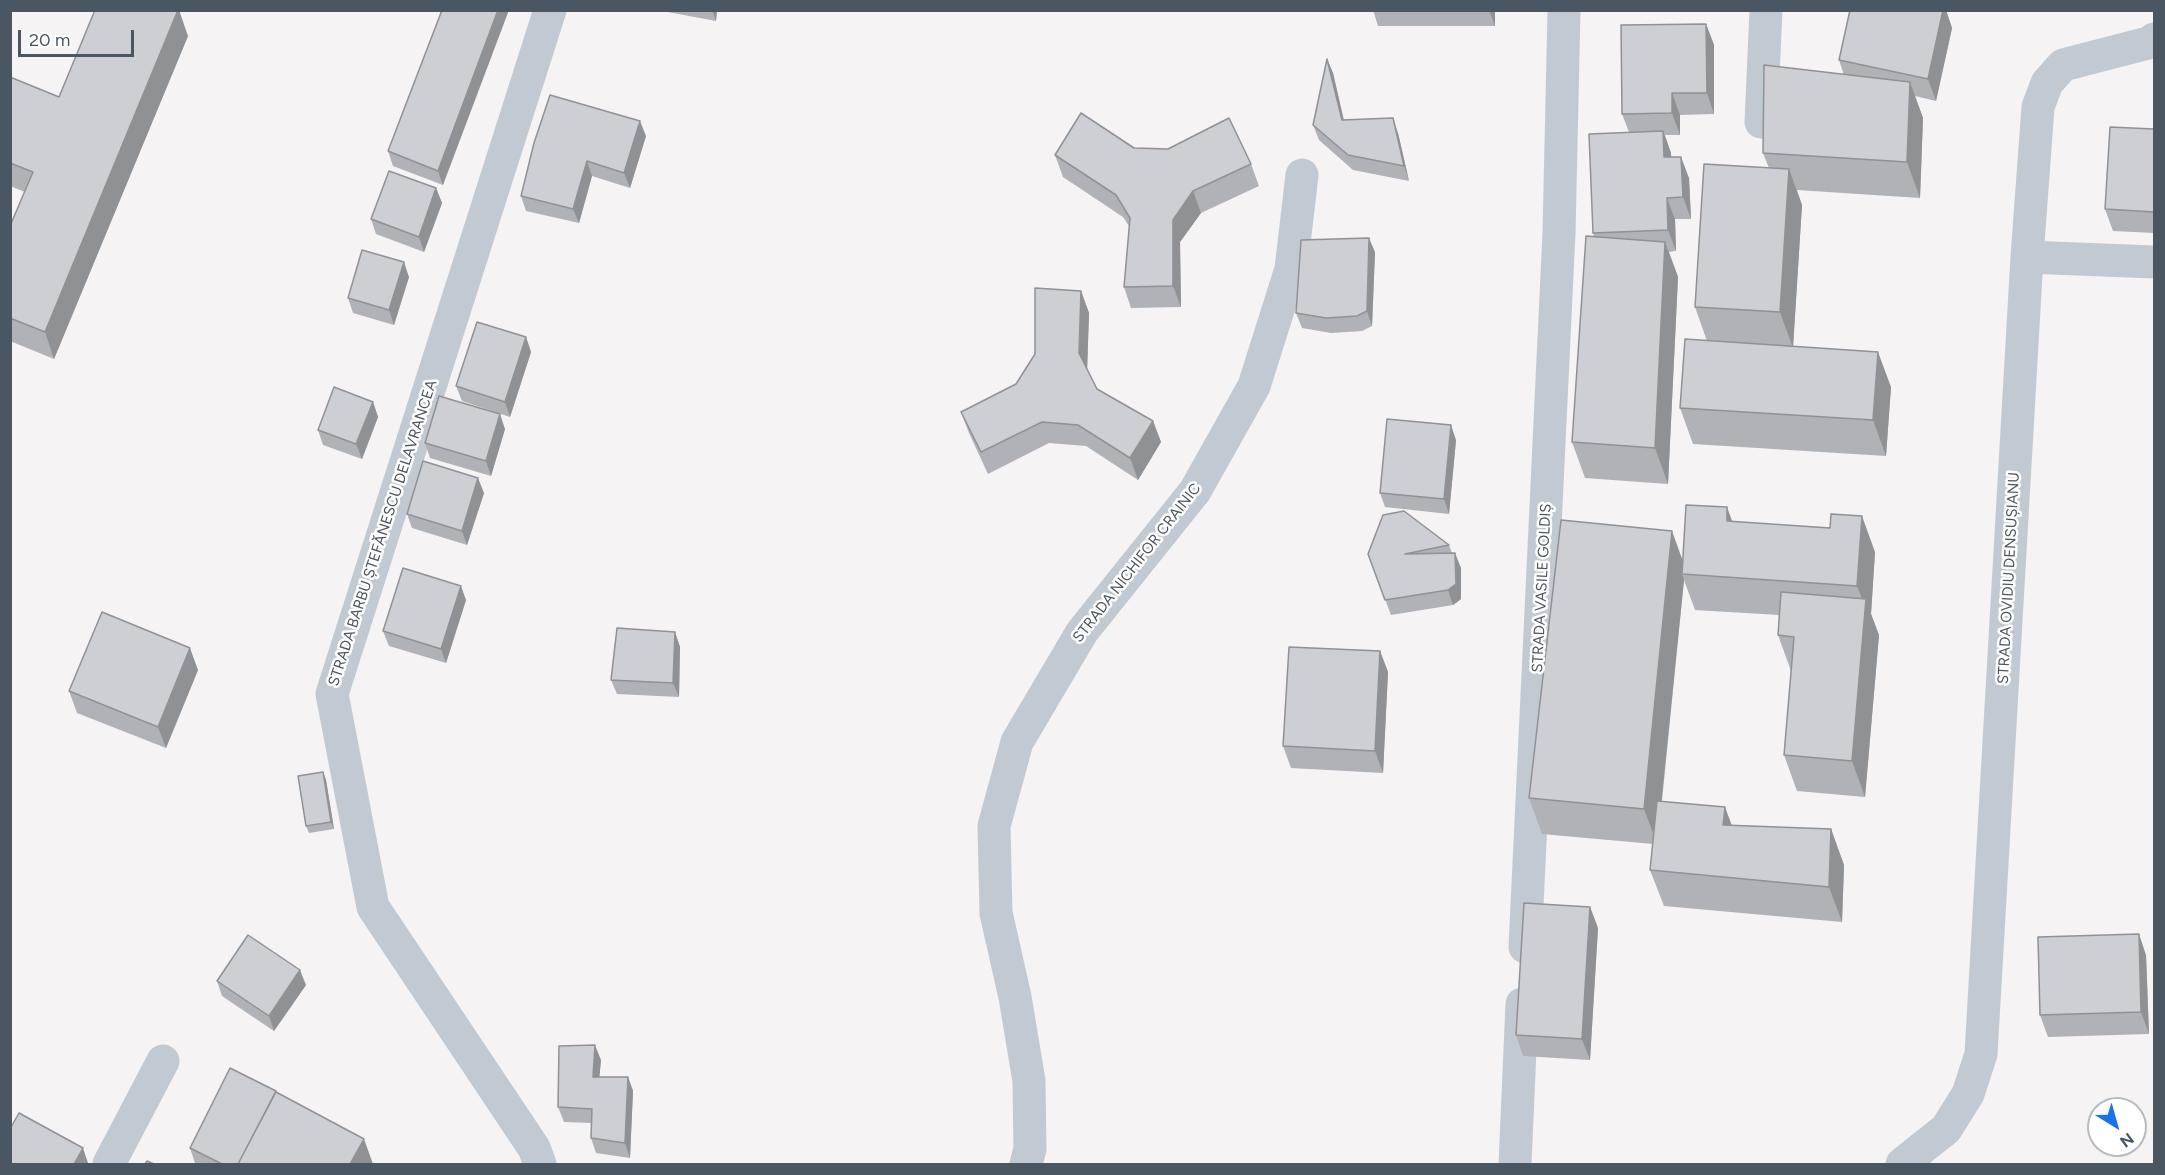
<!DOCTYPE html>
<html>
<head>
<meta charset="utf-8">
<style>
	body { margin:0 }
	#map { position:relative; width:2165px; height:1175px; overflow:hidden; background:#f5f3f3; font-family:Figtree,sans-serif }
	canvas { display:block }
	.frame { position:absolute; inset:0; border:12px solid #4a5661; pointer-events:none }
	.north { position:absolute; left:2087px; top:1097px; width:60px; height:60px; box-sizing:border-box; background:#fff; border:2px solid #b7bbc0; border-radius:50%; rotate:143deg; font-size:16px; font-weight:700; line-height:24px; text-align:center; color:#4a5661 }
	.north::after { content:''; display:block; margin:auto; width:21px; height:27px; background:#1a73e8; clip-path:polygon(50% 0,100% 100%,50% 72%,0 100%) }
	.scale { position:absolute; left:18px; top:30px; width:116px; height:27px; box-sizing:border-box; border:3px solid #4a5661; border-top:0; padding-left:8px; font-size:18px; line-height:21px; white-space:nowrap; color:#4a5661; -webkit-text-stroke:4px #fff; paint-order:stroke }
</style>
</head>
<body>
<div id="map">
<canvas width="2165" height="1175"></canvas>
<div class="frame"></div>
<div class="north">N</div>
<div class="scale">20 m</div>
</div>
<script>
const ctx = document.querySelector('canvas').getContext('2d');
ctx.lineJoin = 'round';
function trace(path, color, width, dash) { ctx.strokeStyle = color; ctx.lineWidth = width; ctx.lineCap = dash ? 'butt' : 'round'; ctx.setLineDash(dash || []); ctx.stroke(path); }
function fill(path, color) { ctx.fillStyle = color; ctx.fill(path, 'evenodd'); }
function write(font, color, halo, rows, align = 'center') {
  ctx.font = font + ' Figtree,sans-serif'; ctx.lineWidth = 5; ctx.setLineDash([]); ctx.textBaseline = 'middle'; ctx.strokeStyle = halo; ctx.fillStyle = color; for (const [text, x, y, turn = 0] of rows) {
    ctx.save(); ctx.translate(x, y); ctx.rotate((+turn || 0) * Math.PI / 180); ctx.textAlign = isNaN(turn) ? turn : align; if (halo) ctx.strokeText(text, 0, 0); ctx.fillText(text, 0, 0); ctx.restore();
  }
}
trace(new Path2D(`
	M1761,122L1766,10
	M2027,257L2154,262
	M1525,947L1559,233L1564,10
	M109,1164L163,1061
	M540,1164L534,1148L373,907L332,694L550,10
	M1026,1164L1030,1149L1029,1081L1015,997L996,913L994,826L1017,742L1082,632L1195,491L1254,386L1291,269L1302,175
	M1515,1164L1522,1004
	M1902,1164L1946,1129L1968,1094L1981,1054L2027,257L2038,107L2047,83L2063,65L2152,42L2154,39`), '#c1cad2', 33);
fill(new Path2D(`
	M442,10L443,185L393,166L388,151Z
	M657,10H717L716,21Z
	M1373,10H1495V26H1378Z
	M1943,10H1946L1952,28L1936,101L1915,96L1923,118L1920,198L1797,190L1802,205L1793,346L1891,387L1886,456L1693,444L1680,408L1707,341L1695,307L1769,168L1763,153L1844,75L1839,60Z
	M1706,24L1714,45V114L1680,115V135H1665L1671,153V157L1689,178L1691,219H1675L1676,251L1669,252L1678,277L1668,484L1585,478L1572,442L1594,237L1593,233L1629,132L1622,114Z
	M188,36L54,359L10,341V226L25,192L10,186V77L59,97Z
	M1327,59L1333,73L1344,120L1398,133L1409,181L1353,170L1319,140L1313,125Z
	M2154,129V233L2113,231L2105,209Z
	M646,136L630,188L592,176L579,223L526,211L521,196L534,143Z
	M1134,148L1251,164L1259,186L1201,213L1180,242L1181,307L1131,308L1124,287L1129,226L1123,217L1063,177L1055,155Z
	M436,188L442,203L424,252L376,234L371,219Z
	M1375,252L1372,326L1362,331L1331,333L1302,328L1296,313Z
	M409,277L394,325L353,313L348,298Z
	M1081,291L1089,313L1087,369L1097,389L1153,421L1161,442L1138,480L1086,446L1049,443L988,474L969,433L961,412L1016,384Z
	M526,337L531,352L510,417L462,401L456,386Z
	M373,402L378,417L362,459L323,445L318,430Z
	M505,429L491,476L430,458L425,443Z
	M1456,440L1449,514L1385,507L1380,493Z
	M484,493L467,545L412,528L407,514Z
	M1732,521L1875,552L1871,614L1879,635L1865,797L1797,791L1784,755L1791,671L1778,635L1779,615L1695,610L1684,580L1662,801L1731,825L1831,829L1844,865L1842,922L1664,906L1650,870L1653,844L1542,834L1529,798L1683,560Z
	M1449,545L1452,553L1461,568V599L1453,605L1391,615L1368,554Z
	M466,600L446,663L389,646L383,631Z
	M675,632L680,647L679,697L617,694L611,680Z
	M1380,651L1388,672L1383,773L1291,768L1283,746Z
	M198,670L166,748L77,713L69,691Z
	M323,772L326,780L334,829L309,833L306,826Z
	M1590,907L1598,928L1590,1060L1523,1056L1516,1035Z
	M2146,955L2149,1034L2048,1037L2040,1015Z
	M217,981L306,985L274,1031L222,996Z
	M601,1060L599,1077H628L633,1091L630,1158L596,1153L591,1138V1123L564,1122L558,1107Z
	M276,1091L277,1092L373,1164H198L195,1163L190,1148Z`), '#b0b2b7');
fill(new Path2D(`
	M178,10H179L188,36L54,359L45,332Z
	M498,10H509L443,185L438,171Z
	M712,10H717L716,21Z
	M1489,10H1495V26Z
	M1943,10H1946L1952,28L1936,101L1928,79Z
	M1706,24L1714,45V114L1707,93Z
	M1327,59L1333,73L1347,135L1342,120Z
	M1910,82L1923,118L1920,198L1907,162Z
	M1672,93L1680,115V135L1672,113Z
	M1393,118L1398,133L1409,181L1404,166Z
	M640,121L646,136L630,188L624,173Z
	M1663,131L1671,153L1672,178L1664,157Z
	M1681,157L1689,178L1691,219L1683,197Z
	M587,161L592,176L579,223L573,209Z
	M1789,169L1802,205L1793,348L1780,312Z
	M436,188L442,203L424,252L419,237Z
	M1193,191L1201,213L1180,242L1181,307L1173,286V220Z
	M1667,198L1675,219L1676,251L1668,230Z
	M1369,238L1375,252L1372,326L1367,311Z
	M1665,242L1678,277L1668,484L1655,448Z
	M404,262L409,277L394,325L389,310Z
	M1081,291L1089,313L1087,375L1079,353Z
	M526,337L531,352L510,417L505,402Z
	M1878,352L1891,387L1886,456L1873,420Z
	M373,402L378,417L362,459L356,444Z
	M500,414L505,429L491,476L486,461Z
	M1153,421L1161,442L1138,480L1130,458Z
	M1451,425L1456,440L1449,514L1444,499Z
	M478,478L484,493L467,545L462,531Z
	M1727,507L1740,543L1727,521Z
	M1862,516L1875,552L1871,614L1879,635L1865,797L1852,761L1865,606L1857,586Z
	M1672,531L1685,567L1682,574L1684,580L1657,844L1644,809Z
	M1455,553L1461,568V599L1453,605L1448,590Z
	M461,586L466,600L446,663L441,649Z
	M675,632L680,647L679,697L673,683Z
	M190,648L198,670L166,748L158,727Z
	M1380,651L1388,672L1383,773L1375,751Z
	M323,772L326,780L334,829L331,822Z
	M1725,807L1738,842L1723,825Z
	M1831,829L1844,865L1842,922L1829,887Z
	M1590,907L1598,928L1590,1060L1582,1039Z
	M2139,934L2146,955L2149,1034L2141,1012Z
	M300,970L306,985L274,1031L269,1016Z
	M595,1045L601,1060L598,1092L593,1077Z
	M628,1077L633,1091L630,1158L625,1143Z
	M364,1139L373,1164H350Z
	M83,1148L88,1163L87,1164H74Z`), '#909195');
const building = new Path2D(`
	M95,10H178L45,332L10,318V226L33,172L10,163V77L59,97Z
	M442,10H498L438,171L388,151Z
	M1850,10H1943L1928,79L1839,60Z
	M1706,24L1707,93H1672V113L1622,114L1621,25Z
	M1327,59L1342,120L1393,118L1404,166L1348,155L1313,125Z
	M1764,65L1910,82L1907,162L1763,153Z
	M550,95L640,121L624,173L587,161L573,209L521,196L534,143Z
	M1081,113L1134,148L1168,149L1229,118L1251,164L1193,191L1173,220V286L1124,287L1130,218L1116,195L1055,155Z
	M2110,127L2154,129V212L2105,209Z
	M1663,131L1664,157H1681L1683,197L1667,198L1668,230L1593,233L1589,134Z
	M1704,164L1789,169L1780,312L1695,307Z
	M389,171L436,188L419,237L371,219Z
	M1586,236L1665,242L1655,448L1572,442Z
	M1369,238L1367,311L1357,316L1326,318L1296,313L1301,240Z
	M362,250L404,262L389,310L348,298Z
	M1035,288L1081,291L1079,353L1097,389L1153,421L1130,458L1078,425L1042,422L981,452L961,412L1016,384L1035,354Z
	M477,322L526,337L505,402L456,386Z
	M1685,339L1878,352L1873,420L1680,408Z
	M334,387L373,402L356,444L318,430Z
	M439,396L500,414L486,461L425,443Z
	M1387,419L1451,425L1444,499L1380,493Z
	M423,461L478,478L462,531L407,514Z
	M1686,505L1727,507V521L1830,528L1831,514L1862,516L1857,586L1682,574Z
	M1404,511L1449,545L1405,554L1455,553L1456,584L1448,590L1385,600L1368,554L1383,515Z
	M1561,520L1672,531L1644,809L1529,798Z
	M403,568L461,586L441,649L383,631Z
	M1781,592L1866,599L1852,761L1784,755L1794,637L1778,635Z
	M102,612L190,648L158,727L69,691Z
	M617,628L675,632L673,683L611,680Z
	M1289,647L1380,651L1375,751L1283,746Z
	M323,772L331,822L306,826L298,776Z
	M1657,801L1725,807L1723,825L1831,829L1829,887L1650,870Z
	M1524,903L1590,907L1582,1039L1516,1035Z
	M2139,934L2141,1012L2040,1015L2038,937Z
	M248,935L300,970L269,1016L217,981Z
	M595,1045L593,1077H628L625,1143L591,1138L592,1109L558,1107L559,1046Z
	M230,1068L276,1091L238,1164H222L190,1148Z
	M276,1092L364,1139L350,1164H238Z
	M19,1113L83,1148L74,1164H10V1129Z
	M147,1161L154,1164H145Z`);
fill(building, '#cdcfd5');
trace(building, '#909195', 1.5);
write('15px', '#4a5661', '#fff', [
	["STRADA BARBU ȘTEFĂNESCU DELAVRANCEA",383,533,-72],
	["STRADA NICHIFOR CRAINIC",1137,563,-52],
	["STRADA OVIDIU DENSUȘIANU",2009,578,-87],
	["STRADA VASILE GOLDIȘ",1542,588,-87]
]);
</script>
</body>
</html>
